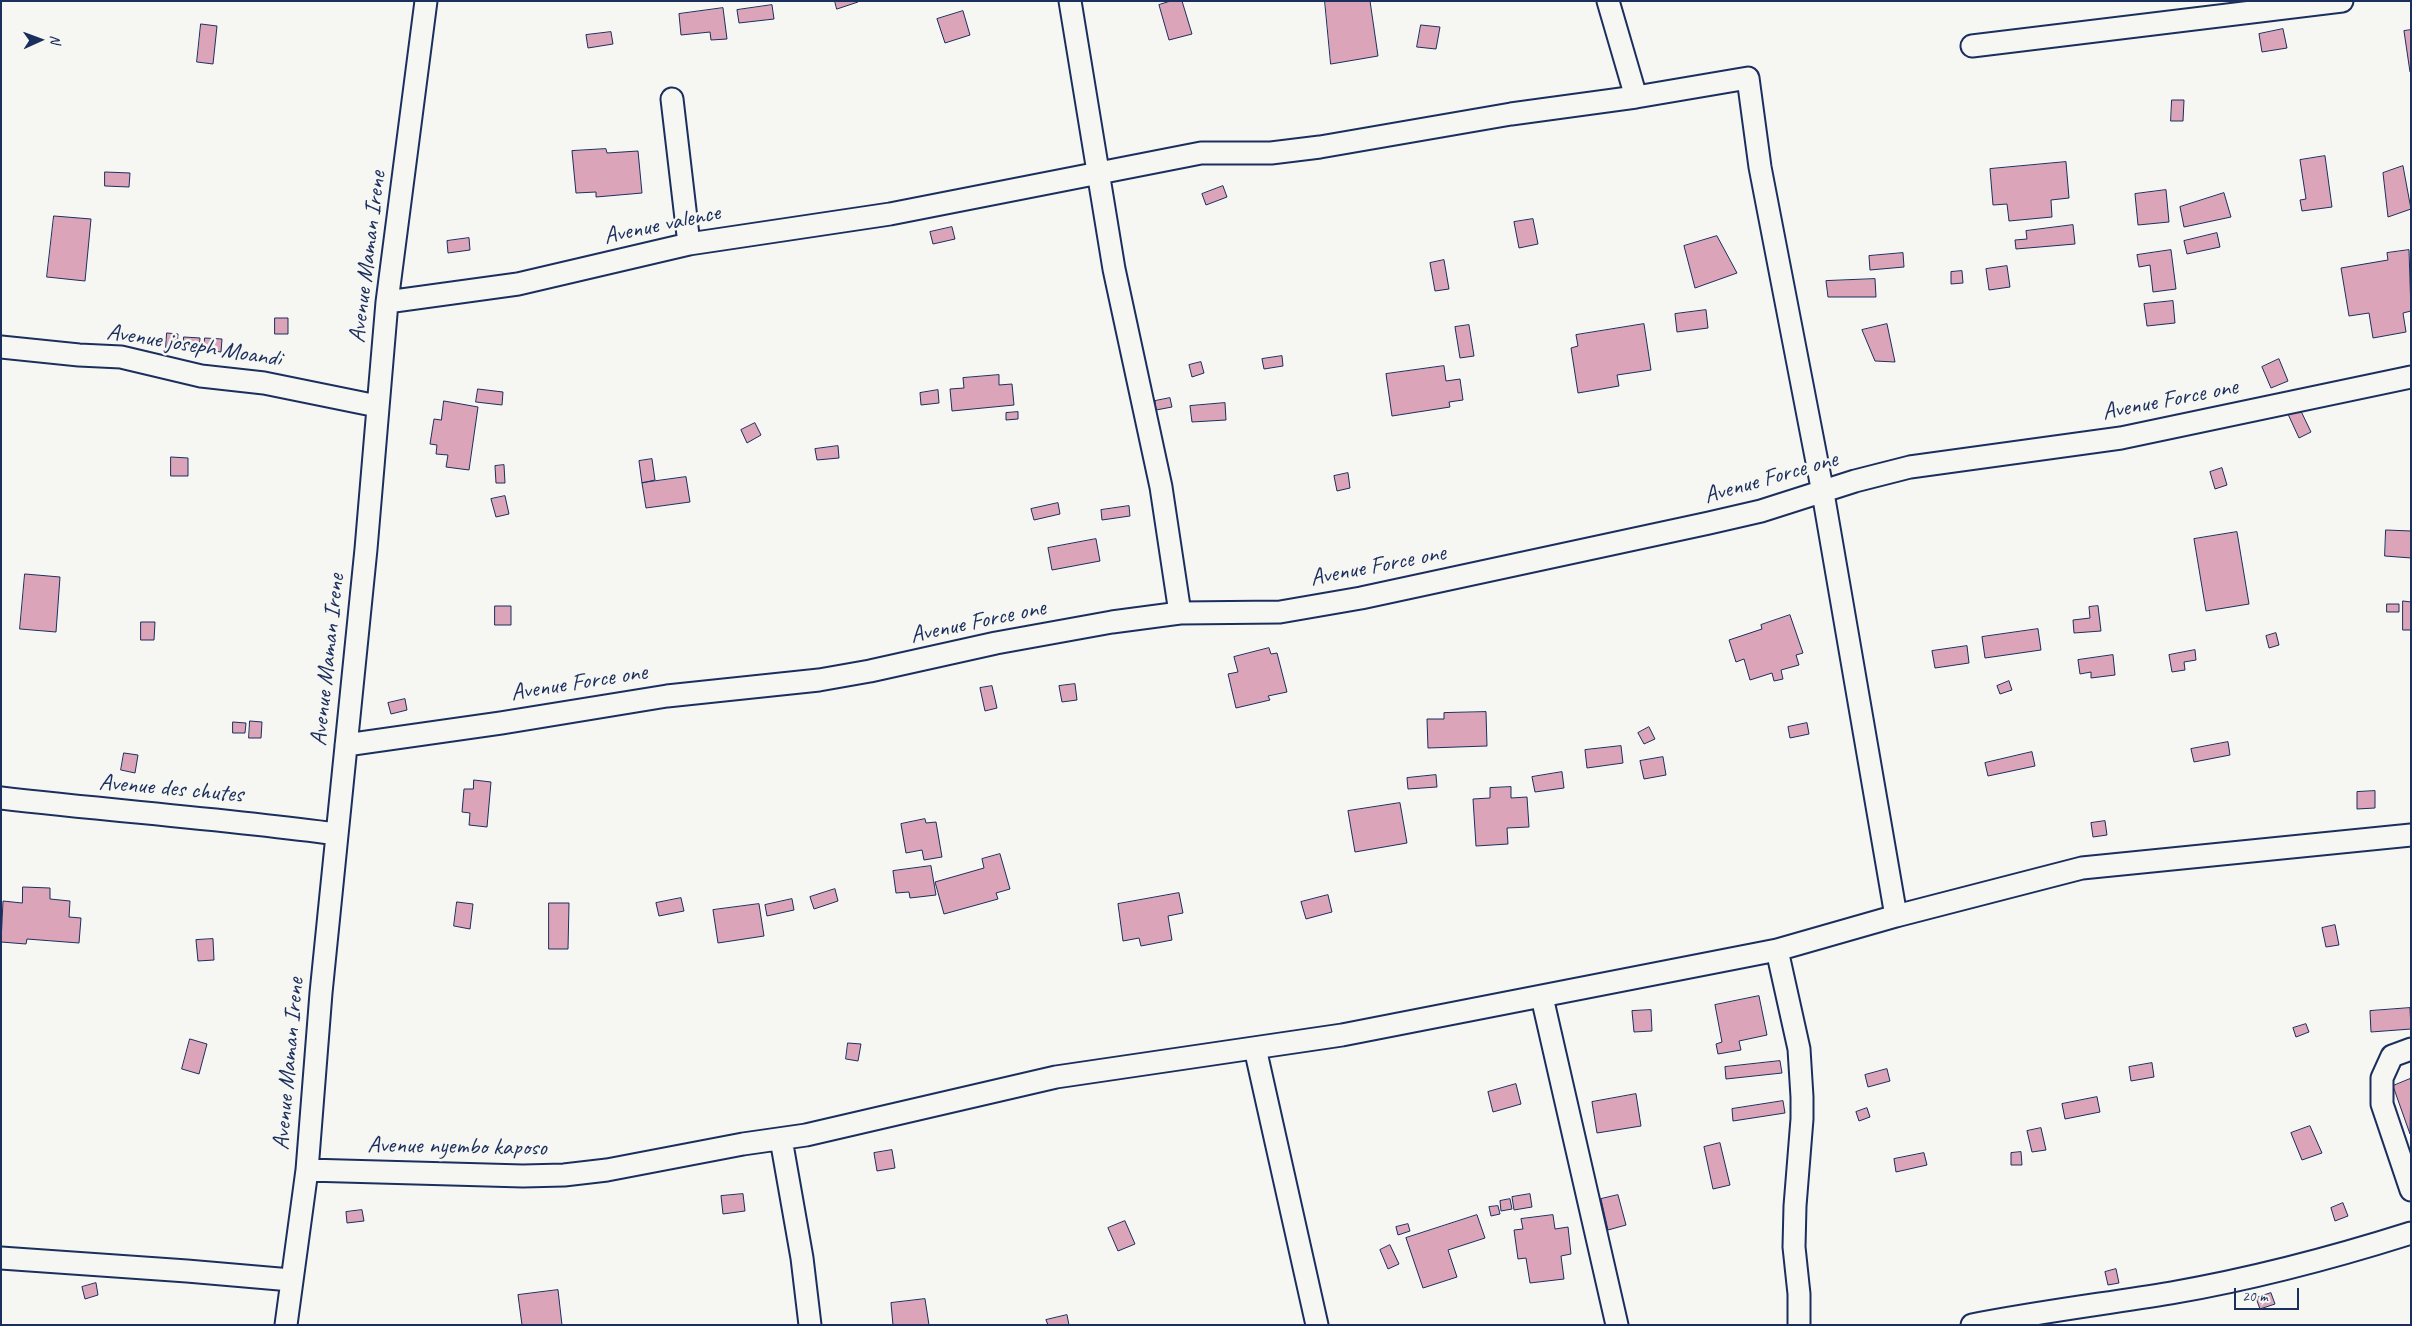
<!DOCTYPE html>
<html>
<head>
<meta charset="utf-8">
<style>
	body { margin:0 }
	#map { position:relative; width:2412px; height:1326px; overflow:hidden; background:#f6f6f2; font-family:Caveat,sans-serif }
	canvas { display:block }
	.frame { position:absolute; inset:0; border:2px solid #1b2f5e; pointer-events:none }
	.north { position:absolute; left:15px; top:15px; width:50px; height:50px; -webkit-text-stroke:4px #f6f6f2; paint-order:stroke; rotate:88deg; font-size:14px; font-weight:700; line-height:20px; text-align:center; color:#1b2f5e }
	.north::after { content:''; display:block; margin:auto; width:18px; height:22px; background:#1b2f5e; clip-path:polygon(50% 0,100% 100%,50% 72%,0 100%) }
	.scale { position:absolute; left:2234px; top:1288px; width:65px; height:22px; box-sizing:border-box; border:2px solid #1b2f5e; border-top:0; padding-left:6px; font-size:15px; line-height:18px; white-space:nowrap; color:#1b2f5e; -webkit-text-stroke:4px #f6f6f2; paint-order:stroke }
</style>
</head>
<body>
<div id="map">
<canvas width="2412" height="1326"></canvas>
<div class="frame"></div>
<div class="north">N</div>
<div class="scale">20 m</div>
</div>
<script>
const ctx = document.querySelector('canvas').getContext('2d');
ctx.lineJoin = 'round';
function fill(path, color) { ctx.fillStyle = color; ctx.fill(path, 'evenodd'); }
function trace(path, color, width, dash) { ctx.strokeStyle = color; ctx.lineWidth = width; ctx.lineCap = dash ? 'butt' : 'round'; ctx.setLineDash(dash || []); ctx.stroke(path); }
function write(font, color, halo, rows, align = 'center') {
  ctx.font = font + ' Caveat,sans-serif'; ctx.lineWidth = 5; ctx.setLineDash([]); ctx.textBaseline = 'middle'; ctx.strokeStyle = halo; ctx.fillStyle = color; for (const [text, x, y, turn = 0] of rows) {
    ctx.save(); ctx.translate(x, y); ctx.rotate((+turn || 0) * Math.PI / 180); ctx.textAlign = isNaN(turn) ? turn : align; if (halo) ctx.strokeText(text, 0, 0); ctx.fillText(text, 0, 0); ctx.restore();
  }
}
const building = new Path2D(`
	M835,1H858V2L837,9Z
	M1171,1H1182L1192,34L1169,40L1159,5Z
	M1325,1H1370L1378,56L1331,64Z
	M772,5L774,19L739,23L737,10Z
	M723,8L727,39L711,40L710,32L681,35L679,14Z
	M963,11L970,35L945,43L937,19Z
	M201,24L217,26L213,64L197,62Z
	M1421,25L1440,27L1436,49L1417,47Z
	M2283,29L2287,48L2262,52L2259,34Z
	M2411,30V72H2410L2404,31Z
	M611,32L613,44L588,48L586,35Z
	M2172,100H2184L2183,121H2171Z
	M606,149L607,153L638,151L642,193L596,197V192L576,193L572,151Z
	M2325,156L2332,207L2302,211L2300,200L2306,199L2300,160Z
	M2066,162L2069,198L2051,200L2052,217L2009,221L2007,204L1993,205L1990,169Z
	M2403,166L2411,209L2388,217L2383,173Z
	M105,172L130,173L129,187L105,186Z
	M1223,186L1227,197L1206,205L1202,194Z
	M2166,190L2169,222L2138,225L2135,194Z
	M2224,193L2231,217L2184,227L2180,207Z
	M54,216L91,219L85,281L47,277Z
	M1533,219L1538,244L1519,248L1514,222Z
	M2073,225L2075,244L2016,249L2015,240L2027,239L2026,231Z
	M952,227L955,239L933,244L930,232Z
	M2217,233L2220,247L2187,254L2184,241Z
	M1717,236L1737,273L1695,288L1684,246Z
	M469,238L470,250L448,253L447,241Z
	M2171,250L2176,289L2153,292L2150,265L2139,267L2137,255Z
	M2409,250L2411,311L2403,313L2406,332L2373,338L2369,313L2349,316L2341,268L2388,260L2387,253Z
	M1903,253L1904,267L1870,270L1869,256Z
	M1444,260L1449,289L1435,291L1430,263Z
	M2007,266L2010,287L1989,290L1986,269Z
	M1962,271L1963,283L1951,284V272Z
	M1875,279L1876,297H1828L1826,281Z
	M2173,301L2175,323L2147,326L2144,304Z
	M1706,310L1708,328L1677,332L1675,314Z
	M275,318H288V334H275Z
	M1644,324L1651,370L1617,375L1619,386L1578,393L1571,348L1578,346L1576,335Z
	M1887,324L1895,362L1875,361L1862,330Z
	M1469,325L1474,356L1460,358L1455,327Z
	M167,333L178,334L177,348H166Z
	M184,337L200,338L199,350L183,349Z
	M205,338L222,339L221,352L204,350Z
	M1282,356L1283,366L1264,369L1262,359Z
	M2279,359L2288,381L2271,388L2262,367Z
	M1201,362L1204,373L1192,377L1189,365Z
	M1444,366L1446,381L1460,379L1463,400L1449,402L1450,407L1392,416L1386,374Z
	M999,375V385L1012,384L1014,405L952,411L950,389L964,388L963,378Z
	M478,389L503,392L502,405L476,402Z
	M938,390L939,403L921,405L920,393Z
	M1170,398L1172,407L1156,410L1155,401Z
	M444,401L478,407L469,470L446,467L448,455L436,454L437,445L430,444L434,419L441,420Z
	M1225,403L1226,420L1192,422L1190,406Z
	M2299,407L2311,432L2299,438L2287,412Z
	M1018,412V419L1006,420V413Z
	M755,423L761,435L747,443L741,430Z
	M838,446L839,458L817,460L815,449Z
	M171,457L188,458V476H171Z
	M652,459L655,480L642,483L639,461Z
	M504,465L505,483H496L495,466Z
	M2222,468L2227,485L2215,489L2210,472Z
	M1348,473L1350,488L1337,491L1334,476Z
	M686,477L690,502L646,508L642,483Z
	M505,496L509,514L496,517L491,499Z
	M1058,503L1060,514L1034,520L1031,509Z
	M1129,506L1130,516L1102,520L1101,510Z
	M2386,530L2411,531V558L2385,556Z
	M2237,532L2249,604L2206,611L2194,539Z
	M1096,539L1100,561L1052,570L1048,548Z
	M25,574L60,577L56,632L20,629Z
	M2403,601L2411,602V630H2403Z
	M2387,604H2399V612H2387Z
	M495,606H511V625H495Z
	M2098,606L2101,631L2074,633L2073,620L2090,618L2089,607Z
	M1790,615L1803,653L1796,655L1799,665L1781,670L1783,679L1774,681L1772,673L1750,680L1744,659L1736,662L1729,640L1762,629L1761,625Z
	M141,622H155L154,640H141Z
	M2038,629L2041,650L1985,658L1982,637Z
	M2276,633L2279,645L2269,648L2266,636Z
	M1967,646L1969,663L1935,668L1932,651Z
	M1269,648L1271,654L1277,653L1287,692L1268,696L1270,700L1236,708L1228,674L1238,672L1234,657Z
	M2195,650L2196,660L2184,662L2185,670L2172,672L2169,655Z
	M2113,655L2115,675L2091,678V672L2080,674L2078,660Z
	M2009,681L2012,690L2000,694L1997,686Z
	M1075,684L1077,700L1062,702L1059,686Z
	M992,686L997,708L985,711L980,688Z
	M405,699L407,710L391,714L388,703Z
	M1486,712L1487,746L1428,748L1427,719H1444V713Z
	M250,721L262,722L261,738H249Z
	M233,722L246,723L245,733H233Z
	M1807,723L1809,734L1790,738L1788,727Z
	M1649,727L1655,739L1644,744L1638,733Z
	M2228,742L2230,755L2194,762L2191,749Z
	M1621,746L1623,763L1587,768L1585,750Z
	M2032,752L2035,766L1988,776L1985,763Z
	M124,753L138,755L135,773L121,770Z
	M1663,757L1666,775L1644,779L1640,761Z
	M1562,772L1564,788L1535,792L1532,777Z
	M1436,775L1437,787L1408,789L1407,778Z
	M474,780L491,782L487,827L469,825L470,813L462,812L464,789H473Z
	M1511,787V798L1527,797L1529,827L1507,828L1508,844L1476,846L1473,799L1490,798V788Z
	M2375,791V808L2357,809V792Z
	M1400,803L1407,843L1355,852L1348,811Z
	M925,819L926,823L936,822L942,857L924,860L922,850L906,853L901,824Z
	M2105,821L2107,835L2093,837L2091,823Z
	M1000,854L1010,889L996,893L998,899L944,914L935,882L984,868L982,859Z
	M931,866L936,895L910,898L909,892L896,893L893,871Z
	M23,887L50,888V899L70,901L69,917L81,918L79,943L27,939L26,944L1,942L3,901L22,903Z
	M835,889L838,901L814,909L810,897Z
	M1179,893L1183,913L1168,916L1172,940L1141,946L1139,938L1123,941L1118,904Z
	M1328,895L1332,912L1306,919L1301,902Z
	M681,898L684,911L659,916L656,903Z
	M792,899L794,910L767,916L765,905Z
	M457,902L473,904L470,929L454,926Z
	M549,903H569L568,949H549Z
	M759,904L764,936L718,943L713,910Z
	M2335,925L2339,945L2326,947L2322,928Z
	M213,939L214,960L198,961L196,940Z
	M1759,996L1767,1035L1739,1041L1741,1050L1718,1054L1716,1044L1722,1042L1715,1005Z
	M2410,1008L2411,1029L2371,1032L2370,1011Z
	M1651,1010L1652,1031L1634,1032L1632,1011Z
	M2306,1024L2309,1032L2296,1037L2293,1028Z
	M190,1039L207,1044L199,1074L182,1069Z
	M848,1043L861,1044L858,1061L846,1059Z
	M1780,1061L1782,1073L1726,1079L1725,1067Z
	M2152,1063L2154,1077L2131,1081L2129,1067Z
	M1887,1069L1890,1081L1868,1087L1865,1075Z
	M2410,1079L2411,1081L2410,1134L2393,1086Z
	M1516,1084L1521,1104L1493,1112L1488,1092Z
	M1636,1094L1641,1126L1597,1133L1592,1102Z
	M2097,1097L2100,1112L2065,1119L2062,1104Z
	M1783,1101L1785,1113L1733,1121L1732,1109Z
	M1867,1108L1870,1117L1859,1121L1856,1112Z
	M2310,1126L2322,1153L2302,1160L2291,1133Z
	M2041,1128L2046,1150L2032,1152L2027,1131Z
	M1720,1143L1730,1185L1713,1189L1704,1147Z
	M892,1150L895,1168L877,1171L874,1153Z
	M2021,1152L2022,1165H2011V1153Z
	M1924,1153L1927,1165L1896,1172L1894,1159Z
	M743,1194L745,1211L723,1214L721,1196Z
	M1530,1194L1532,1207L1514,1210L1512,1197Z
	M1618,1195L1626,1225L1608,1230L1601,1199Z
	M1510,1199L1512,1209L1501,1211L1500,1201Z
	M2343,1203L2348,1216L2335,1221L2331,1208Z
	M1498,1206L1500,1214L1491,1216L1489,1207Z
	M362,1210L364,1221L347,1223L346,1212Z
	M1477,1215L1485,1238L1448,1250L1457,1277L1423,1288L1406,1238Z
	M1553,1215L1555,1229L1568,1227L1571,1254L1561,1256L1564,1279L1530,1283L1526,1258L1518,1259L1514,1230L1523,1229L1521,1219Z
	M1125,1221L1135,1244L1118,1251L1108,1228Z
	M1408,1224L1410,1231L1398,1235L1396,1227Z
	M1390,1245L1399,1264L1388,1269L1380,1250Z
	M2116,1269L2119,1283L2108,1285L2105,1272Z
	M96,1283L98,1295L85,1299L82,1287Z
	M558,1290L562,1325H522L518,1295Z
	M2271,1293L2275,1304L2260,1309L2256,1298Z
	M925,1299L929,1325H893L891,1303Z
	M1067,1315L1069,1325H1048L1046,1320Z`);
fill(building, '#dba4b9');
trace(building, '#1b2f5e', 1);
const minor = new Path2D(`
	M1070,1L1114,269L1161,487L1180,613
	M1608,1L1636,97
	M1972,46L2342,1
	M672,99L689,244
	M387,302L518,284L689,244L890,214L1201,153H1271L1320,147L1511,114L1636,97L1748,78L1760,167L1823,493L1896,916
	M1,347L79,355L121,357L201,376L264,383L377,406
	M346,745L501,723L667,696L819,680L870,671L996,643L1112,622L1180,613L1280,612L1361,598L1709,523L1761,511L1855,481L1910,467L2121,438L2411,377
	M1,798C113,811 225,819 336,834
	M1777,950L1799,1049L1802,1097V1119L1795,1206L1794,1247L1799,1294V1325
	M1542,997L1617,1325
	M1255,1048L1317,1325
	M2411,1049L2392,1056L2382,1078V1104L2411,1190
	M781,1139L802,1258L810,1325
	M307,1170L523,1176L564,1175L607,1170L743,1144L806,1135L1056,1077L1342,1035L1777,950L1896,916L2082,868L2411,835
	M1,1258L187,1271L291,1280
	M286,1325L307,1170L321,993L366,549L387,302L426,1
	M1972,1325C2038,1312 2104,1304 2171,1293C2252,1279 2332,1258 2411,1233`);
trace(minor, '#1b2f5e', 25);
trace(minor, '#f6f6f2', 21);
write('24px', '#1b2f5e', '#f6f6f2', [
	["Avenue valence",662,225,-12],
	["Avenue Maman Irene",368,257,-83],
	["Avenue joseph Moandi",194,346,9],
	["Avenue Force one",2170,400,-11],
	["Avenue Force one",1771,478,-16],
	["Avenue Force one",1378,566,-11],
	["Avenue Force one",978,622,-12],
	["Avenue Maman Irene",328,660,-84],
	["Avenue Force one",579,683,-9],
	["Avenue des chutes",171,789,5],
	["Avenue Maman Irene",289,1064,-85],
	["Avenue nyembo kaposo",457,1147,1]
]);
</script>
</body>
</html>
